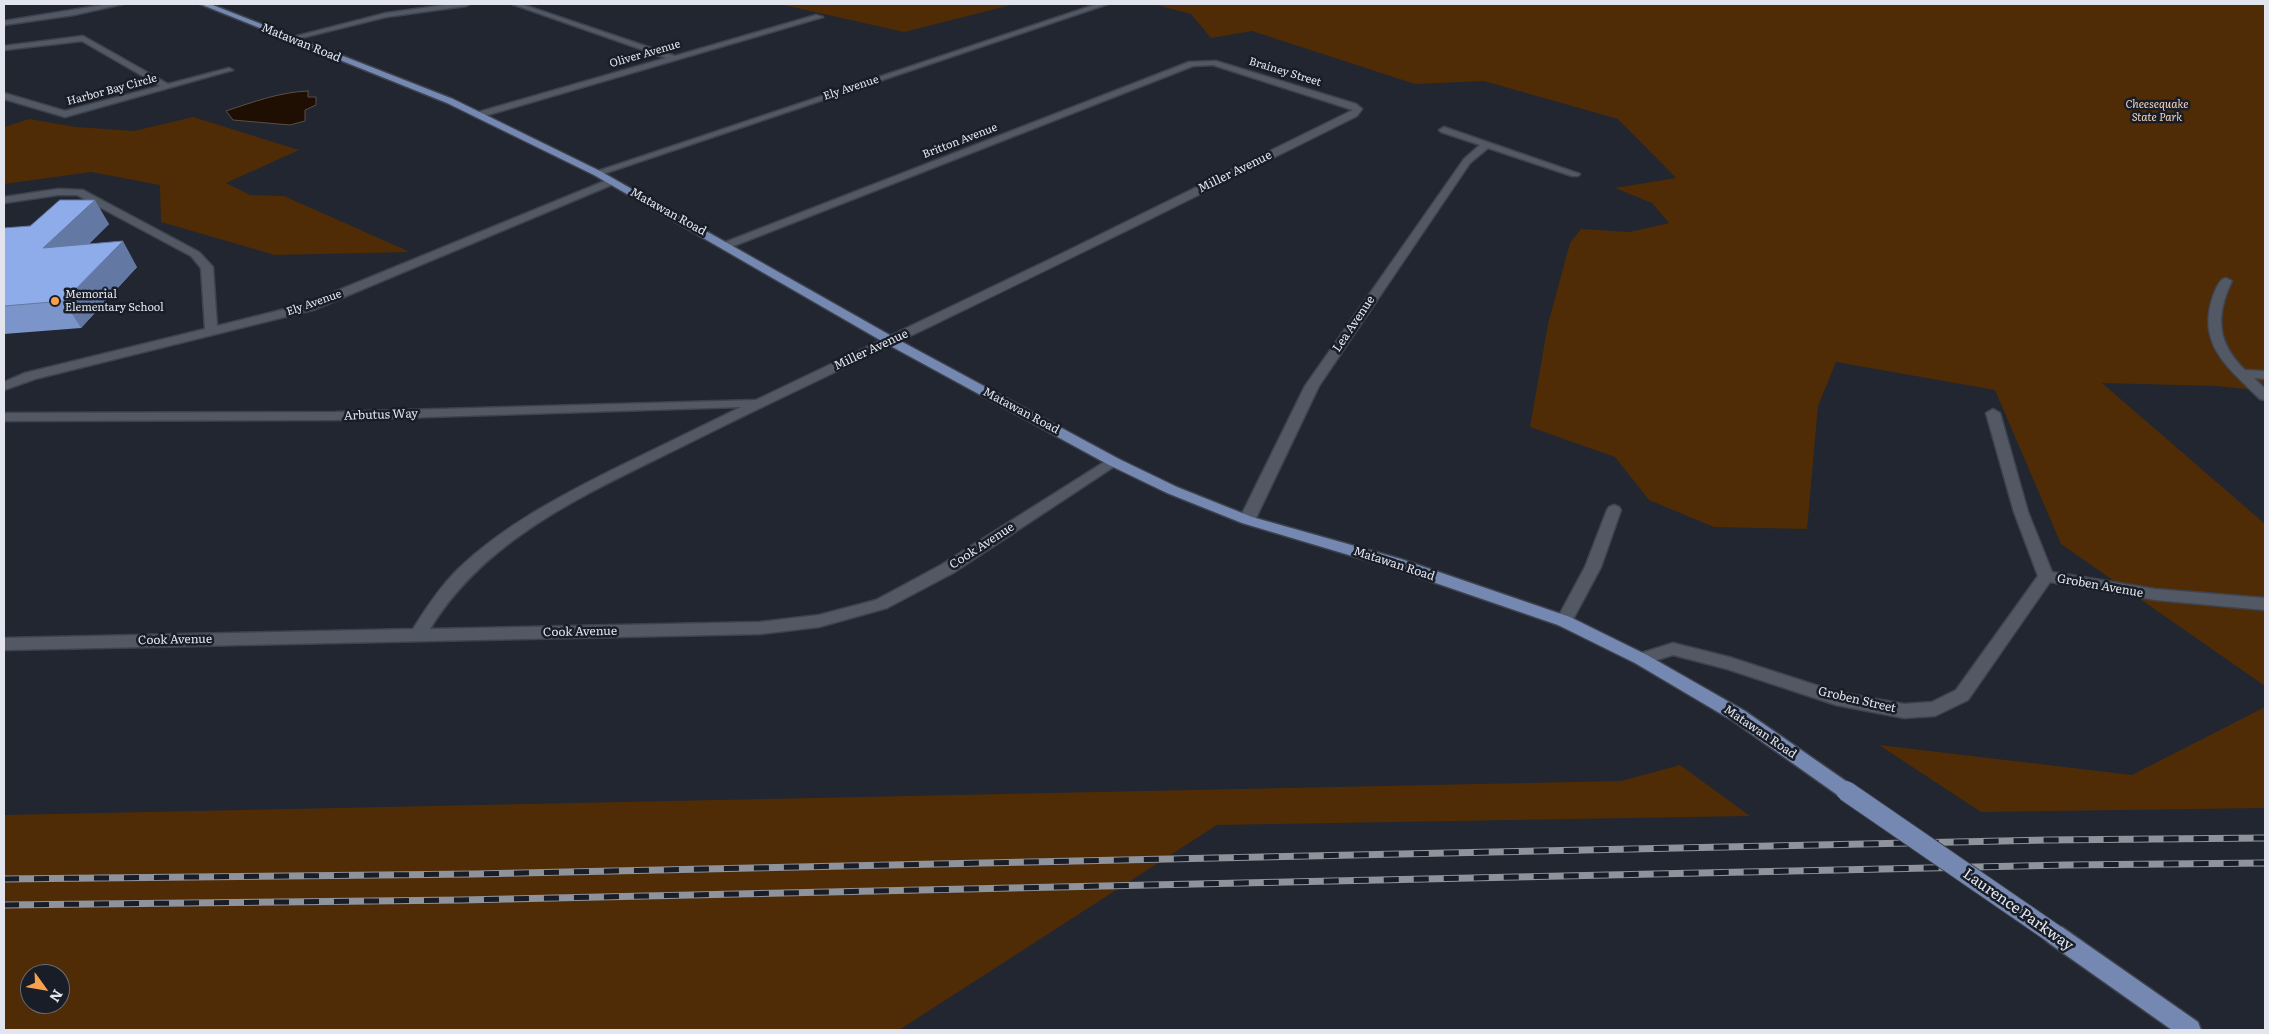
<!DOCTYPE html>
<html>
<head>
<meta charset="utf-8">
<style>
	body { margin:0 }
	#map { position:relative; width:2269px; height:1034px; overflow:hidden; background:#212631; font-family:Literata,serif }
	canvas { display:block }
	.frame { position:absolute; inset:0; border:5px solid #e2e5ed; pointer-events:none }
	.north { position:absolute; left:20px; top:964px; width:50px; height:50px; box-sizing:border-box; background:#181d27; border:1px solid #696d76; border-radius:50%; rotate:122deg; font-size:14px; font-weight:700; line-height:20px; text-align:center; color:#e2e5ed }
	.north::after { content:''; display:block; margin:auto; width:18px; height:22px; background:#f8a04b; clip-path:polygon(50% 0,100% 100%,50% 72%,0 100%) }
</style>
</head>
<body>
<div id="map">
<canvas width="2269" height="1034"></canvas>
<div class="frame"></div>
<div class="north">N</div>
</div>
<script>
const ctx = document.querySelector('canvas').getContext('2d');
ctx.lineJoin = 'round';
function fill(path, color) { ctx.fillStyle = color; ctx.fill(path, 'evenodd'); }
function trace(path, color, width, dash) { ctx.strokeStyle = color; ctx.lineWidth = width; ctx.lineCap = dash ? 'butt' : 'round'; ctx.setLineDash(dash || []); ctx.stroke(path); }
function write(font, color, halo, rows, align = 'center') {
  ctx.font = font + ' Literata,serif'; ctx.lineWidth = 5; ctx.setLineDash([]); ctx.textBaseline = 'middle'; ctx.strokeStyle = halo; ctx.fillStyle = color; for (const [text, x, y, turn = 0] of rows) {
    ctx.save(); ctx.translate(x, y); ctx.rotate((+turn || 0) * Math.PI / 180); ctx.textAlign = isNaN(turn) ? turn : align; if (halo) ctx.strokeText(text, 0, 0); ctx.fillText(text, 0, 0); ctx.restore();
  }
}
fill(new Path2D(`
	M779,4H1015L904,32Z
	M1153,4H2265V391L2217,386L2102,383L2265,524V686L2061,544L1995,390L1836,362L1818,406L1807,529L1714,527L1649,500L1615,457L1530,427L1548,324L1570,243L1581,229L1629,232L1669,223L1652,203L1615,188L1676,178L1618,119L1484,81L1415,84L1252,31L1211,38L1191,14Z
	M193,117L299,150L226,183L250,195L284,196L410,252L275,255L161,222L160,185L91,172L4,184V127L29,119L76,127L134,131Z
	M2265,707V808L1981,812L1879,745L2132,775Z
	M1680,765L1750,816L1217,825L899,1030H4V815L1621,781ZM30,974H60V1004H30Z`), '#4f2c06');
const water = new Path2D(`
	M308,91V97H316V105L305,110V121L290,125L233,120L226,111C253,102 280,92 308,91Z`);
fill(water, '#1f0f02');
trace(water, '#5a4f48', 1);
const minor = new Path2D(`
	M109,4H123L74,15L4,25V21Z
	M452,4H470L466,6L386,17L289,41L285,39L386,13Z
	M512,4H521L675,56L816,15L823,17L481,117H475V113L666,58Z
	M1097,4H1108L600,175L597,176L592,173Z
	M83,36L168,84L229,68L233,70L65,117L4,99V93L65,111L160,86L82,41L4,50V46Z
	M1216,61L1356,104L1362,109L1357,116C1215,187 1072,258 929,327C848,366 767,404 687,444C593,491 487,535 430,629L760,622L819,615L876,600L941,565L1109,459H1119L1121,462L953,573L887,608L819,627L760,634L4,650V638L413,629C426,608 440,587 458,569C504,525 562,495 618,467C659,447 700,427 741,407L336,420L4,421V413L336,412L756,400L1061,254L1353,110L1213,65L1193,66L731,247H723L722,245L723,243L1189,62Z
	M1444,127L1580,174L1578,176H1572L1488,148L1470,163L1319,386L1255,520L1252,523H1242L1239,520L1305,386L1464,159L1480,145L1441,132L1439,130Z
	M612,178L617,181L616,183L313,310L35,379L4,390V382L25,373L205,329L201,268L191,256L77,195H58L4,203V197L58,189L83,190L199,252L213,267L217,326L305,304Z
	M2226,278L2232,281C2215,316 2217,343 2245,370L2265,371V379L2254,378L2265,389V400L2260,399C2229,368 2196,345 2213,296C2216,289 2219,279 2226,278Z
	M1993,409L2000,413L2028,512L2052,572L2155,589L2265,598V610L2155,600L2050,582L1968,700L1935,716L1904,718L1836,705L1727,669L1673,655L1641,665L1635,663L1632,659L1635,655L1673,643L1729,657L1837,692L1904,704L1932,702L1956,690L2038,576L2014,512L1986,413Z
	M1614,505L1619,507L1621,510L1601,567L1570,625L1564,627L1558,625L1556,621L1585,567L1607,510L1609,507Z`);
const major = new Path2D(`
	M200,4H210L453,99L600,171L895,338L1119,459L1177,487L1252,517L1401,559L1570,617L1647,655L1745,711L1853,786L1856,791L1853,796L1846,799L1839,796L1733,721L1635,663L1558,625L1389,567L1242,523L1167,493L1109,465L887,344L594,175L447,103Z
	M2054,925L2062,927L2198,1022L2201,1030H2172L2046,941L2043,934L2046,927Z`);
trace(minor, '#3e424c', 3);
trace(major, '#3e424c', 3);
fill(minor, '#525965');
fill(major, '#7488b2');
const rail = new Path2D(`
	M4,879L474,874L2048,840L2265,838
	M4,905L462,900L2066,865L2265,863`);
trace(rail, '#8f939c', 7);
trace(rail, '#181d27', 5, [15]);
const majorBridge = new Path2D(`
	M1846,791L2054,934`);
trace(majorBridge, '#3e424c', 22, []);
trace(majorBridge, '#7488b2', 20);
fill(new Path2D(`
	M109,224L89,244L137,267L81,328L4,334V228Z`), '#7b94c9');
fill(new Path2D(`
	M95,200L109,224L58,273L43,248Z
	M123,241L137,267L81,328L64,301Z`), '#6478a4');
const building = new Path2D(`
	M60,200H95L43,248L123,241L64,301L4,306V228L30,226Z`);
fill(building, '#8facea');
trace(building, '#6478a4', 1);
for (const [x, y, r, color] of [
	[55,301,5,"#f8a04b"]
]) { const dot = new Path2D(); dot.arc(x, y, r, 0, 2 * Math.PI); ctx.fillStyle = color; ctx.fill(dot); trace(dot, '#181d27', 2); }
write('11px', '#e2e5ed', '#181d27', [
	["Oliver Avenue",645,54,-16],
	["Brainey Street",1285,72,17],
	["Ely Avenue",851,88,-18],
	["Harbor Bay Circle",112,90,-15],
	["Britton Avenue",960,141,-21],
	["Ely Avenue",314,303,-19]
]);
write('italic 11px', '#f5d5bb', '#181d27', [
	["Cheesequake",2157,105],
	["State Park",2157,118]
]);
write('11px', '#e2e5ed', '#181d27', [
	["Memorial",65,295],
	["Elementary School",65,308]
], 'left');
write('12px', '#e2e5ed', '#181d27', [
	["Matawan Road",301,43,22],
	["Miller Avenue",1235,172,-26],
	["Matawan Road",668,212,29],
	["Lea Avenue",1354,324,-56],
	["Miller Avenue",871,350,-25],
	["Matawan Road",1021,411,28],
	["Arbutus Way",381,415,-2],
	["Cook Avenue",982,546,-33],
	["Matawan Road",1394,564,18],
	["Groben Avenue",2100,586,10],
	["Cook Avenue",580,632,-1],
	["Cook Avenue",175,640,-1],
	["Groben Street",1857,700,13],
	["Matawan Road",1760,732,34]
]);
write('15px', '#e2e5ed', '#181d27', [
	["Laurence Parkway",2018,910,35]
]);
</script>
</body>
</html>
